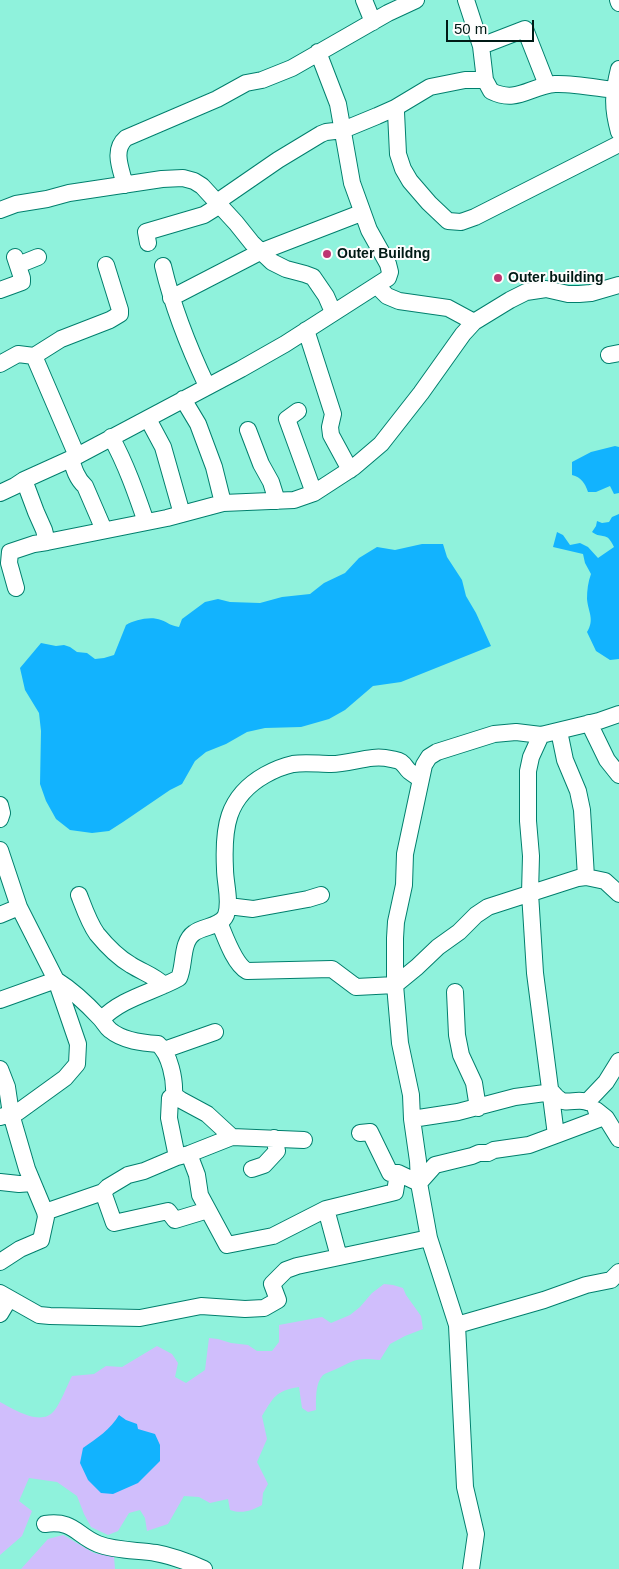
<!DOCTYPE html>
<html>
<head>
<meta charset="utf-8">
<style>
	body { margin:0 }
	#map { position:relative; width:619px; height:1569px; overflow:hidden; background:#8ff2dc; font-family:Arial,sans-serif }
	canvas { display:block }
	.scale { position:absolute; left:446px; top:20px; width:88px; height:22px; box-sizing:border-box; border:2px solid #001a15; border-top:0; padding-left:6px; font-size:15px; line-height:18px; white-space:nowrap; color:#001a15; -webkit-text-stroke:4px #fdfdfd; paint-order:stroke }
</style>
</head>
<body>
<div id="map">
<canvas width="619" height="1569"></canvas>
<div class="scale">50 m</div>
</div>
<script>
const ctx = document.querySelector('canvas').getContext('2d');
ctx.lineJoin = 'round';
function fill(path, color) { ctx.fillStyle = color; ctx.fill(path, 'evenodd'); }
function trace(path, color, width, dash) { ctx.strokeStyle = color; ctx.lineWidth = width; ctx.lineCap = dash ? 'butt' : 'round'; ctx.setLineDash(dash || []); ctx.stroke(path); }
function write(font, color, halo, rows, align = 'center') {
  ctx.font = font + ' Arial,sans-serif'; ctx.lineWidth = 4; ctx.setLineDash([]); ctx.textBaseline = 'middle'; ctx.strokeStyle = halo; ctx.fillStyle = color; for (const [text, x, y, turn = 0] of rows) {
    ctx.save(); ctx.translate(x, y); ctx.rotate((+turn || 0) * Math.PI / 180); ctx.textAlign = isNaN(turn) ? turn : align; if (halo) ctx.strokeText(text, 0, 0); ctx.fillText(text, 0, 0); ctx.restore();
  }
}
fill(new Path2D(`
	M384,1284L393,1285L403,1288L406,1295L421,1316L423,1329L405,1336L390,1344L380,1360C356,1357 355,1360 334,1370C331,1371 326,1373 323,1375C315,1383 316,1400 316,1410L308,1412L302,1408L299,1387C275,1391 274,1397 262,1416L267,1439L257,1462L268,1484L263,1493L262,1505C251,1511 242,1514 230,1510L228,1499L210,1503L199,1497L184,1496L168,1524L147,1531L145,1518L140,1510L129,1513L118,1531L108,1535L91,1527L84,1514L77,1496L57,1482L29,1478L19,1501L32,1511L22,1536L0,1555V1402C13,1409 41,1427 54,1411C60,1404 67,1386 72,1376L94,1374L106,1366L122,1367L157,1346L172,1354L178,1363L175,1377L186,1383L205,1370L209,1338L218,1339L231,1343L248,1345L257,1351H272L279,1342V1325L322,1317L331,1323L350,1315L360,1307L372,1293Z
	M63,1535L94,1553L114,1557L115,1569H21L48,1539Z`), '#d0befc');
fill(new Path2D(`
	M615,446L619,447V493L614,494L610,486L596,492H588C585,483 581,477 572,475V462L591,452Z
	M619,514V659L610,660L596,651L587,632C595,619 588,612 587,599C587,590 588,582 591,574L585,563L583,554L553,547L557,532L563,535L570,545L580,543L588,547L598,558L614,547C606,530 603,540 592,532L596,526L597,521L602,523L609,522L612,517Z
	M422,544H443L447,557L462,580L466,596L476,613L491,646L401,682L373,686L345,710L329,719L301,727L265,728L247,732L226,744L206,752L195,761L182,784L170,790L123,822L109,831L92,833L70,830L56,819L46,801L40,784L41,731L39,713L25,690L20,668L41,643L56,646L64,645L70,647L77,652L87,653L95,659L104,658L114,655L126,625C135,620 150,616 161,620C169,623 169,625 179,627L182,619L205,602L218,599L230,602L260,603L282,597L310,594L324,583L345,573L359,558L377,547L395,550Z
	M119,1415L126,1420L137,1424L138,1429L155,1434L160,1445V1461L138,1483L113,1494L101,1493L88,1480L80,1463L83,1448C96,1439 111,1429 119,1415Z`), '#12b3fe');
const minor = new Path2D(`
	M364,0L373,22
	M466,0L481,46L485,80L491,91C517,104 530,86 555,84C571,83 597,88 614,90
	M618,0L619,3
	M481,46L525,29L547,85
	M619,69C613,93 612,107 619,132
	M395,108L396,112L398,154L403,169L410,181L429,203L448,221L461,222L475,217L619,144
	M125,185C121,169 112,150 126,138L217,99L246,83L262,80L292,68L388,13L416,0
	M217,202L278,160L321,134L326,132L343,130L377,116L395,108L430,87L465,80H485
	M0,210L16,204L47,199L69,193L162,179L183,178L194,181L202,186L236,223L252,243L272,262L286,269L305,274L313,277L326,296L333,312
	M148,243L146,232L204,215L220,205
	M18,265L38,257
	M163,266C173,308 189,348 207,386
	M377,286L387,296L399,301L448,308L474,322
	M0,290L22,282V278L15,257
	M171,298L260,252L361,213
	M306,330L333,414L330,427L331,435L350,470
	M609,355L619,353
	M34,356L77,456
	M0,364L18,354L34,356L61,339L110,320L120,314V310L106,265
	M183,399L198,424L214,467L223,503
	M298,411L287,419L314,493
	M148,419L163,447L182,514
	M248,430L261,464L271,482L277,501
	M111,437C126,464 136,493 146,522
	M71,459C74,469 77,479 85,486L104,530
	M24,480L36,512L44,530L47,542L167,518L223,503L294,500L314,493L354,467L381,444L421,393L463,334L474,322L510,300L526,292L546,289L568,294H579L591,293L619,285
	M0,493L15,486L24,480L77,456L241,369L285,344L388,278L390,272L388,264L369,230L352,183L338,104L318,52
	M16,588L9,563L10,552L34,544L47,542
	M589,723L607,760L619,775
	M0,805L2,813L0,819
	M0,850L19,907L56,980L78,1044L77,1064L65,1078L18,1112L0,1117
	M586,877L605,881L619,894
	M79,895C84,908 89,923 97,934C106,945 119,958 131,965C144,973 153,975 164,985
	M228,906L253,909L308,899L321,895
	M0,915L19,907
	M219,922C225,936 234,964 247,971L332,969L356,987L395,985L417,967L438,947L459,932L476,915L488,907L578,878L586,877L582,810L578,791L565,760L559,731
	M56,980C72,990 87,1004 100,1018C104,1022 106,1027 110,1030C123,1041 143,1043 158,1044C170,1054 175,1080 174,1095L170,1098L169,1118L177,1157L189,1154L232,1137L207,1114L181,1100L174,1095
	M455,992L457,1035L461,1055L474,1083L478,1108
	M0,1000L56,980
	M102,1019C122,998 154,992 179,978C185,965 181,942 194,933C203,926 221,927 226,915C231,901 225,883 225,869C223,829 226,797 265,775C274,770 284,766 293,764C305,762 319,764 331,764C352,764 370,754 391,759C395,760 398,760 401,762C405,765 406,768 409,771C413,774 417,777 421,779
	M164,1050L215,1032
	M0,1069L7,1087L11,1114L27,1169L45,1212L46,1217L41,1240L20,1249L0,1262
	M550,1090C553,1093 556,1097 559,1099C566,1105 578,1098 587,1102L606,1082L619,1061
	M596,1110L606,1118L619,1139
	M412,1119L458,1112L515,1097L545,1093L550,1090
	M360,1133L370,1132L390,1173H398L419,1183L435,1165L472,1156L479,1153H488L494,1150L529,1145L556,1135L535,973L530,893L531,856L528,821V771L531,757L541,735
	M556,1135L604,1117
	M232,1137L304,1140
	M189,1154L197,1175L200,1195L227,1245L273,1236L326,1209L395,1192L398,1173
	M252,1169L264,1165L277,1151L274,1138
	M0,1182L19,1184L32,1183
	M103,1192L114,1223L168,1211L175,1220L208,1210
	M326,1209L339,1257
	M45,1212L103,1192L108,1187L128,1175L144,1171L177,1157
	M0,1293L39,1315L50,1316L140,1318L201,1306L245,1309L264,1308L278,1300L272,1284L286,1270L297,1266L429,1238
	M0,1314L9,1299
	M457,1325L544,1300L586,1285L611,1280L619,1272
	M45,1524C74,1520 76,1535 98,1544C116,1551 137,1550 156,1553C173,1556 188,1562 204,1569
	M471,1569L476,1534L465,1487L457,1325L429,1238L419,1183L418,1161L412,1119L411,1095L400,1043L395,985V938L396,922L404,885L405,854L424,765L429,757L437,752L494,734L516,732L541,735L599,721L619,714`);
trace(minor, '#007f6d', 18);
trace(minor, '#fff', 16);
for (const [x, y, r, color] of [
	[327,254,5,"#be3572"],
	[498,278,5,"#be3572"]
]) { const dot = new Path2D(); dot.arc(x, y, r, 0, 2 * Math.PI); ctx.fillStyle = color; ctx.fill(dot); trace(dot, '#fdfdfd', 2); }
write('bold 14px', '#001a15', '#fdfdfd', [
	["Outer Buildng",337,254],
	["Outer building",508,278]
], 'left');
</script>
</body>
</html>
